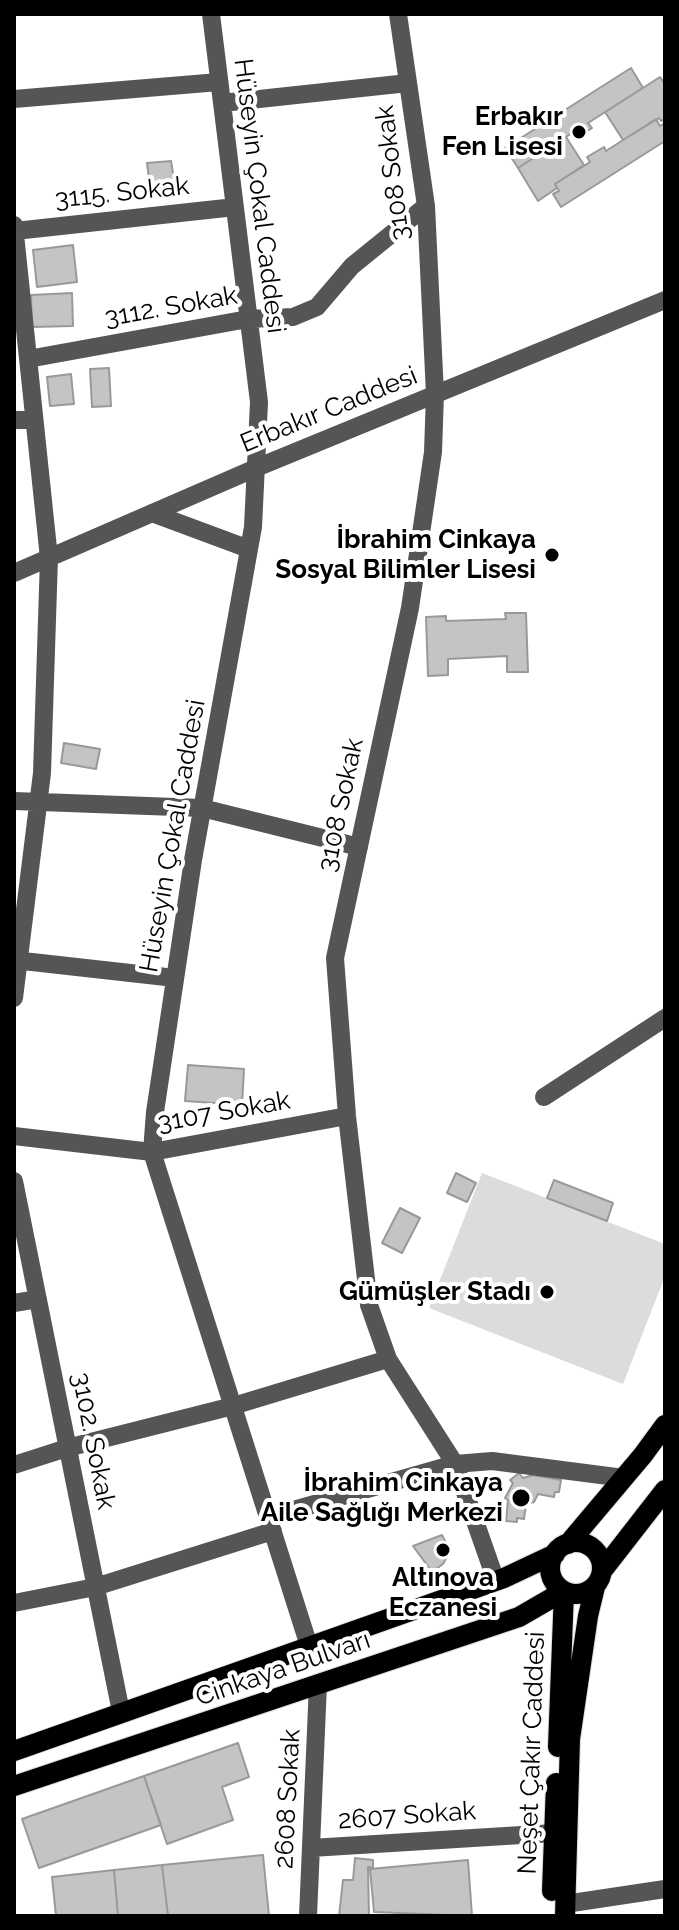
<!DOCTYPE html>
<html>
<head>
<meta charset="utf-8">
<style>
	body { margin:0 }
	#map { position:relative; width:679px; height:1930px; overflow:hidden; background:#fff; font-family:Raleway,sans-serif }
	canvas { display:block }
	.frame { position:absolute; inset:0; border:16px solid #000; pointer-events:none }
</style>
</head>
<body>
<div id="map">
<canvas width="679" height="1930"></canvas>
<div class="frame"></div>
</div>
<script>
const ctx = document.querySelector('canvas').getContext('2d');
ctx.lineJoin = 'round';
function fill(path, color) { ctx.fillStyle = color; ctx.fill(path, 'evenodd'); }
function trace(path, color, width, dash) { ctx.strokeStyle = color; ctx.lineWidth = width; ctx.lineCap = dash ? 'butt' : 'round'; ctx.setLineDash(dash || []); ctx.stroke(path); }
function write(font, color, halo, rows, align = 'center') {
  ctx.font = font + ' Raleway,sans-serif'; ctx.lineWidth = 8; ctx.setLineDash([]); ctx.textBaseline = 'middle'; ctx.strokeStyle = halo; ctx.fillStyle = color; for (const [text, x, y, turn = 0] of rows) {
    ctx.save(); ctx.translate(x, y); ctx.rotate((+turn || 0) * Math.PI / 180); ctx.textAlign = isNaN(turn) ? turn : align; if (halo) ctx.strokeText(text, 0, 0); ctx.fillText(text, 0, 0); ctx.restore();
  }
}
fill(new Path2D(`
	M482,1173L665,1244V1276L623,1384L429,1308Z`), '#dcdcdc');
const building = new Path2D(`
	M631,68L643,88L588,123L592,128L575,139L572,133L518,168L505,148Z
	M660,77L665,84V119L661,121L659,118L623,140L605,112Z
	M656,119L660,126L665,123V141L561,207L553,194L559,191L555,184L590,162L587,157L604,147L606,151Z
	M566,137L584,165L555,184L557,188L538,201L518,168Z
	M171,161L176,191L151,193L147,163Z
	M73,245L77,282L37,287L33,250Z
	M72,293L73,326L32,327L31,295Z
	M109,368L111,406L92,407L90,369Z
	M71,374L74,404L50,406L47,377Z
	M505,613H526L528,672H507V656L448,659V675L428,676L426,617L446,616V621L506,619Z
	M64,743L100,749L96,769L61,763Z
	M188,1065L244,1069L242,1105L185,1101Z
	M456,1173L476,1183L467,1202L447,1193Z
	M554,1180L613,1203L607,1221L547,1198Z
	M400,1208L420,1218L402,1253L382,1243Z
	M519,1473L523,1478L533,1475L561,1480L559,1492H555L554,1497L538,1494L534,1502L526,1504L524,1519L517,1518V1522L506,1521L508,1500L505,1498L513,1483L510,1480Z
	M442,1535L447,1545V1557L443,1564L432,1572L413,1546Z
	M238,1743L249,1777L222,1787L233,1820L167,1844L144,1776Z
	M144,1776L161,1825L39,1868L22,1819Z
	M263,1855L269,1916H168L162,1865Z
	M355,1858L373,1860V1868L368,1867L369,1916H339L343,1880H353Z
	M468,1860L472,1916L374,1912L370,1869Z
	M162,1865L168,1916H118L114,1870Z
	M114,1870L118,1916H56L52,1877Z`);
fill(building, '#c4c4c4');
trace(building, '#999', 2);
const major = new Path2D(`
	M550 1568a26 26 0 1 1 52 0a26 26 0 1 1-52 0Z
	M568,1544L643,1455L665,1425
	M602,1571L665,1490
	M558,1747L564,1591
	M14,1751L504,1578L555,1554
	M14,1786L519,1617L564,1591
	M552,1891L556,1783
	M565,1916L570,1739L588,1616L595,1587`);
trace(major, '#dbdbdb', 22);
trace(new Path2D(`
	M211,14L259,402L253,527L193,860L155,1112L152,1152L309,1646
	M398,14L426,206L435,394L433,452L410,608L335,958L347,1116L369,1305L388,1359L455,1464L496,1581
	M14,99L219,82
	M222,103L408,83
	M14,225L49,558L42,773L14,998
	M15,231L235,207
	M28,359L248,319L293,317L317,307L352,266L426,206
	M14,420H34
	M152,513L249,549
	M14,573L256,468L665,300
	M14,801L202,808L359,847
	M14,960L175,978
	M544,1097L665,1018
	M14,1136L152,1152L347,1116
	M14,1181L121,1712
	M14,1303L38,1299
	M14,1465L67,1448L233,1406L388,1359
	M269,1517L455,1464L492,1461L624,1478
	M14,1603L95,1587L273,1531
	M311,1848L554,1833
	M565,1904L665,1889
	M308,1916L318,1684`), '#555', 18);
trace(major, '#000', 20);
for (const [x, y, r, color] of [
	[579,132,8,"#000"],
	[552,555,8,"#000"],
	[547,1292,8,"#000"],
	[521,1498,10,"#000"],
	[443,1550,8,"#000"]
]) { const dot = new Path2D(); dot.arc(x, y, r, 0, 2 * Math.PI); ctx.fillStyle = color; ctx.fill(dot); trace(dot, '#fff', 3); }
write('bold 26px', '#000', '#fff', [
	["Erbakır",563,117],
	["Fen Lisesi",563,147],
	["İbrahim Cinkaya",536,540],
	["Sosyal Bilimler Lisesi",536,570],
	["Gümüşler Stadı",531,1292],
	["İbrahim Cinkaya",503,1483],
	["Aile Sağlığı Merkezi",503,1513],
	["Altınova",443,1578,"center"],
	["Eczanesi",443,1608,"center"]
], 'right');
write('26px', '#000', '#fff', [
	["3108 Sokak",393,173,-97],
	["3115. Sokak",122,193,-6],
	["Hüseyin Çokal Caddesi",259,196,83],
	["3112. Sokak",171,307,-10],
	["Erbakır Caddesi",329,410,-22],
	["3108 Sokak",341,805,-78],
	["Hüseyin Çokal Caddesi",173,836,-80],
	["3107 Sokak",224,1112,-10],
	["3102. Sokak",93,1441,79],
	["Cinkaya Bulvarı",283,1669,-19],
	["Neşet Çakır Caddesi",532,1753,-88],
	["2608 Sokak",288,1799,-87],
	["2607 Sokak",407,1816,-4]
]);
</script>
</body>
</html>
